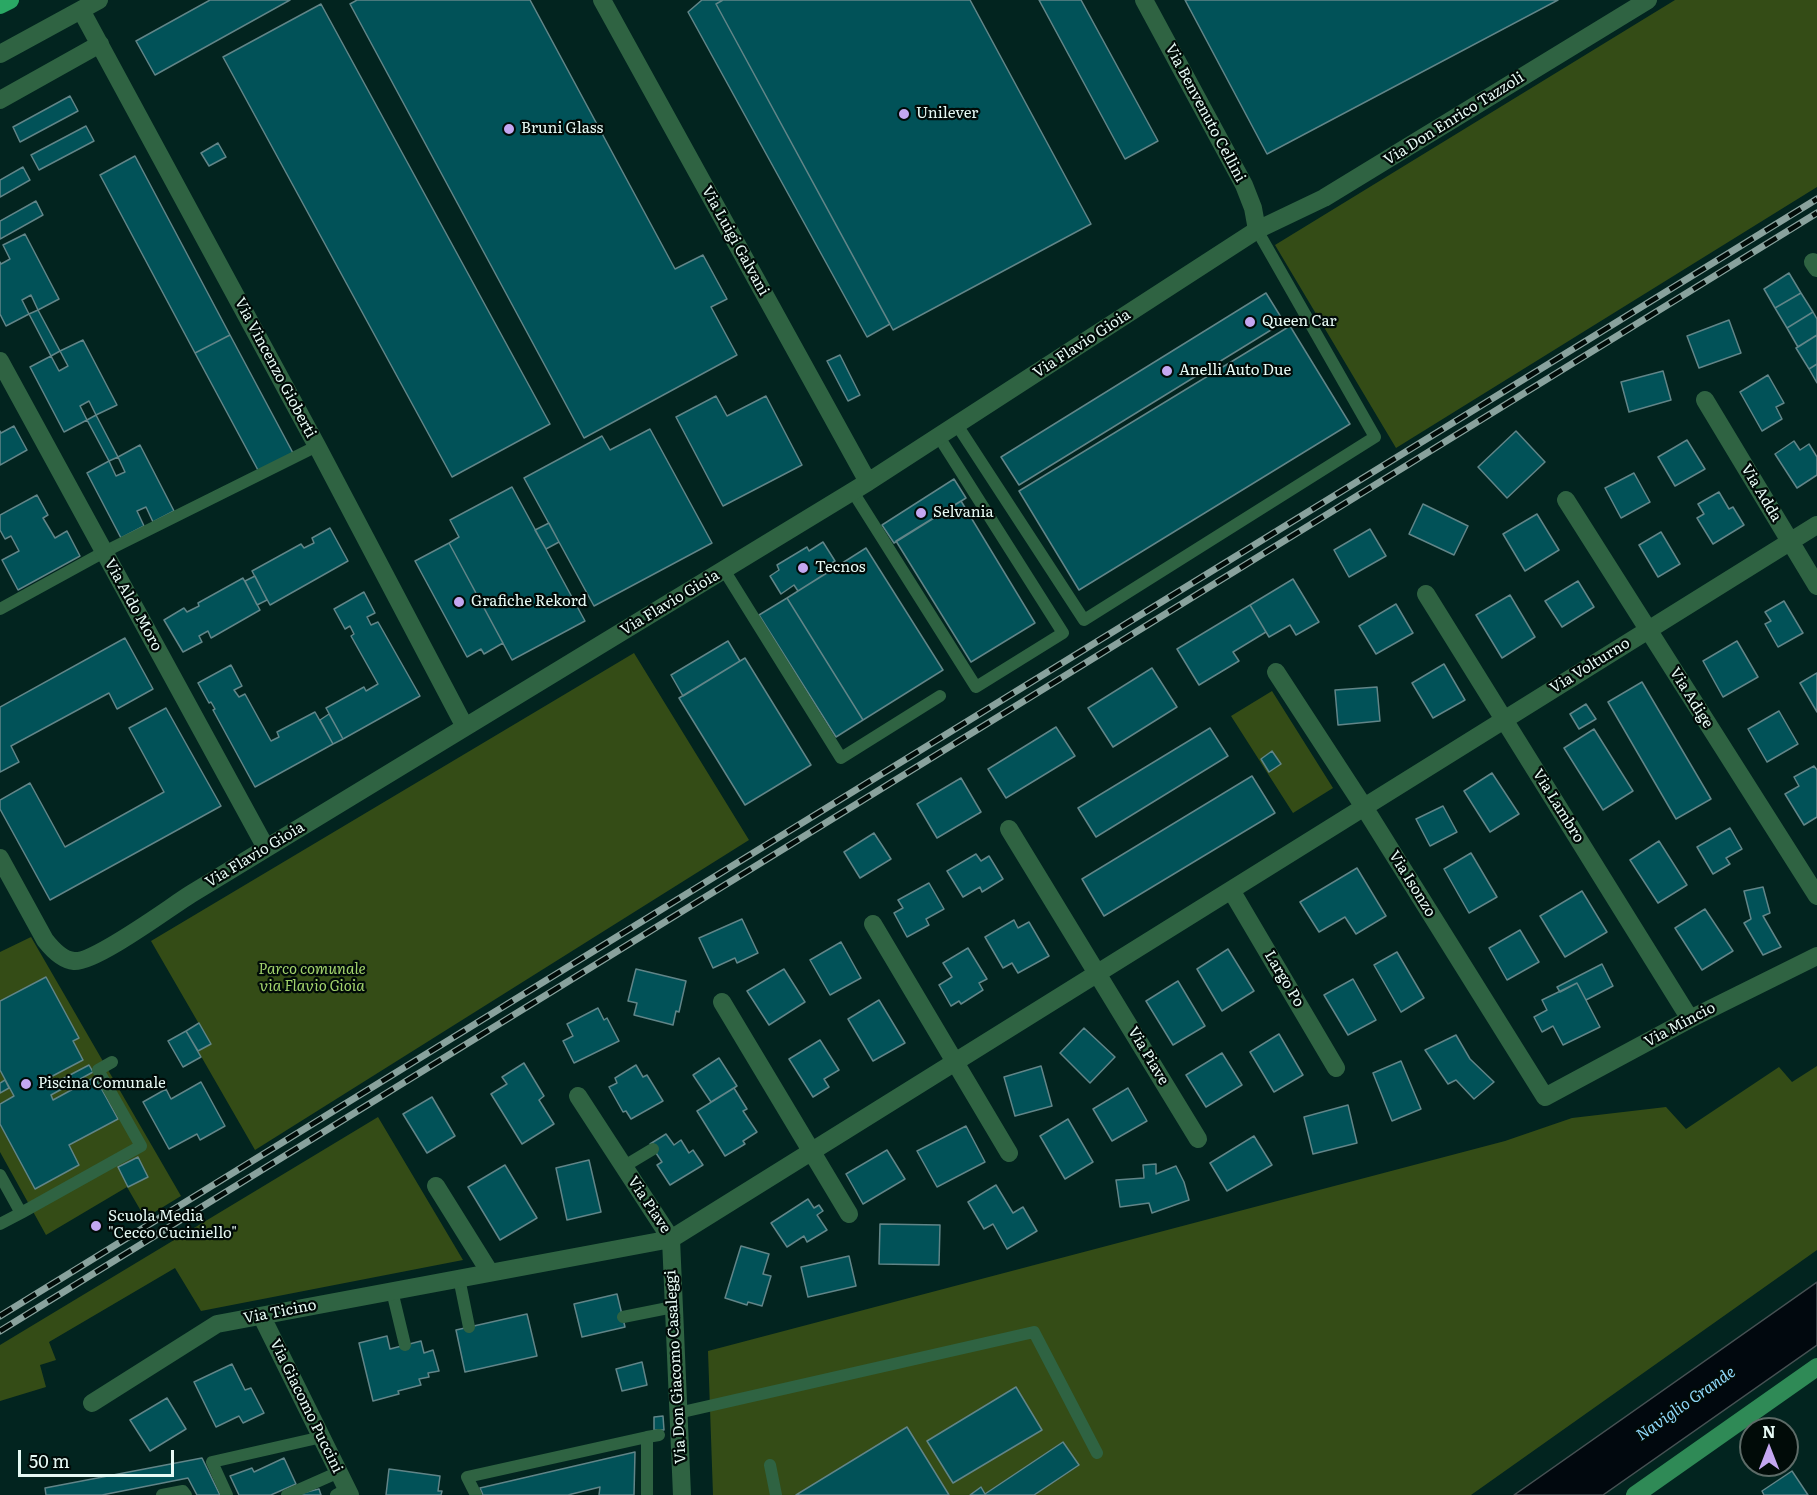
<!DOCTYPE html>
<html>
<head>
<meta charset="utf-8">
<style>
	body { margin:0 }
	#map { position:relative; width:1817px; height:1495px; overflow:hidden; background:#02241f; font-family:Literata,serif }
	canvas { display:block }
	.north { position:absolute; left:1739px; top:1417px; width:60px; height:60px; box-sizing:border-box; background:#010b08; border:2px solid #5d6b67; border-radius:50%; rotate:0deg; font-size:16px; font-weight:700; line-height:24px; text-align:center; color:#e7faf5 }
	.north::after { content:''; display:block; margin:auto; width:21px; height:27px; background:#c4a7f1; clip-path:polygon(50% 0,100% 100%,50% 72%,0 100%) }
	.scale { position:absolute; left:18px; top:1450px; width:156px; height:27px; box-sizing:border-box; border:3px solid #e7faf5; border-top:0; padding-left:8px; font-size:18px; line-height:21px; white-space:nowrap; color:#e7faf5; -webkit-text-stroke:4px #010b08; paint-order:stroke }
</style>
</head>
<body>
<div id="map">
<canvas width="1817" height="1495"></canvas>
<div class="north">N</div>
<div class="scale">50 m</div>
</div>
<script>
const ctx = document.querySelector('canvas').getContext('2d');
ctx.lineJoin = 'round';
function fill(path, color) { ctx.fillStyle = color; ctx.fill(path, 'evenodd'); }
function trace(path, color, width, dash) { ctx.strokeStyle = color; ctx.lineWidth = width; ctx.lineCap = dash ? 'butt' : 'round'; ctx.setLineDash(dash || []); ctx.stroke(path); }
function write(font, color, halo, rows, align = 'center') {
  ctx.font = font + ' Literata,serif'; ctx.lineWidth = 4.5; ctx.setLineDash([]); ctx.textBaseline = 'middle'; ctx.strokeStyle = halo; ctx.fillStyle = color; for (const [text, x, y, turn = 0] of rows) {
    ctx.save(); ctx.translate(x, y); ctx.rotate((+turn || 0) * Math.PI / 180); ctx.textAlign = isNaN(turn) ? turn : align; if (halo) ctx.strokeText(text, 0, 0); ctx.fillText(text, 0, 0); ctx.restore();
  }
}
fill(new Path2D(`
	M1675,0H1817V187L1396,448L1275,245Z
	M634,653L749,840L255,1150L198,1051L210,1043L151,941Z
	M1272,691L1333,788L1293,813L1231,716Z
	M31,937L181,1196L145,1218L127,1187L46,1235L0,1152V952Z
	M1817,1066V1250L1471,1495H713L708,1351L1505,1141L1572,1118L1666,1107L1686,1129L1779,1067L1792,1082Z
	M378,1117L463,1260L201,1311L175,1268L49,1342L56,1360L40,1365L46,1387L0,1401V1345Z`), '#344c16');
const water = new Path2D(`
	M1817,1282V1345L1603,1495H1514Z`);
fill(water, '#01080e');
trace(water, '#465153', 1.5);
const building = new Path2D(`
	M210,0H290L155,75L136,41Z
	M357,0H530L675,269L703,255L727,299L711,307L737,355L584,438L350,4Z
	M702,0H723L716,4L890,324L867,337L688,12Z
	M723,0H970L1091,224L893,330L716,4Z
	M1039,0H1081L1158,141L1125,159Z
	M1185,0H1558L1267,154Z
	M321,4L550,424L452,477L223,57Z
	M70,96L78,111L20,142L13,127Z
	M86,126L94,141L39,170L31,155Z
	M218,143L226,157L209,166L201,153Z
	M135,156L230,335L195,353L100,175Z
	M23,167L30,180L0,197V180Z
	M36,201L43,215L0,239V221Z
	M25,234L59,299L38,310L31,295L22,300L29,314L6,326L0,314V262L1,264L10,259L3,245Z
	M1789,273L1801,293L1775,308L1764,289Z
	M1266,293L1284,322L1019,485L1001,457Z
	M1801,293L1813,312L1787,328L1775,308Z
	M38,310L60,351L51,356L29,314Z
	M1813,312L1817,319V335L1798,347L1787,328Z
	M1729,320L1741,353L1699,368L1687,336Z
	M1290,326L1350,424L1079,590L1019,491Z
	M230,335L293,453L259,472L195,353Z
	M1817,335V364L1809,369L1796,348Z
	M83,340L117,405L96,415L89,401L80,406L87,420L64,432L30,367L51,356L59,371L68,366L60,351Z
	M840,355L860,395L848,401L827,361Z
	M1817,364V383L1809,369Z
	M1663,371L1671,400L1629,412L1621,382Z
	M1768,375L1784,403L1776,407L1782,419L1762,431L1740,392Z
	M716,396L727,416L766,396L802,465L723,506L676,417Z
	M96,415L118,457L109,461L87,420Z
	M14,426L27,450L0,465V431L1,433Z
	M650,429L712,543L594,606L524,478L602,436L610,450Z
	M1516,431L1545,462L1507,498L1478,467Z
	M1687,440L1705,469L1675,486L1658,457Z
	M1794,441L1800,450L1809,444L1817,457V475L1797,488L1775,454Z
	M140,445L174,511L153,522L146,507L137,511L144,526L121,538L87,473L109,461L116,476L125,472L118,457Z
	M1634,473L1650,502L1621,518L1605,488Z
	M954,479L966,498L894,543L882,525Z
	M512,487L585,621L512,660L449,543L459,537L450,520Z
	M1719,492L1729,509L1733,507L1744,525L1713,544L1697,518L1704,514L1698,504Z
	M37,495L48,515L43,518L55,538L67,531L80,556L18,590L2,560L19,551L11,536L5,539L0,530V515Z
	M961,501L1035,623L971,662L896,541Z
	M1423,504L1468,526L1454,555L1409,534Z
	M1537,514L1559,550L1525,571L1503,534Z
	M549,523L559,542L546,549L535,530Z
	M330,528L348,561L270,605L252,571L301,544L304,548L314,543L312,538Z
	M1370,529L1386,556L1349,577L1334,550Z
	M1661,532L1680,564L1658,577L1639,545Z
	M823,542L835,561L827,566L830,571L798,591L794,585L781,594L770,576L779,570L777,565L807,547L809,551Z
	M449,543L503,643L484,654L481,649L467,657L415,561Z
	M866,548L943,670L863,720L787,598Z
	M255,576L267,600L257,605L245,581Z
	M243,578L260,610L211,638L208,631L199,636L202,642L183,652L164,620L184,608L187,612L199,606L198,603Z
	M1293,579L1319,622L1296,635L1290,625L1269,637L1250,605Z
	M1578,581L1594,607L1562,627L1545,601Z
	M364,592L375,613L367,617L371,625L378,622L420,696L343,739L326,708L364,687L366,691L378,684L351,636L354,634L350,626L345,629L334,609Z
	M1510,595L1535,637L1502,658L1476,615Z
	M787,598L863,720L836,737L759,615Z
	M1784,601L1803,633L1778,647L1765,624L1771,621L1765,612Z
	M1396,604L1413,633L1376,654L1359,626Z
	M1250,605L1266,632L1233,652L1239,661L1199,685L1177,649Z
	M125,638L153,689L117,709L109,693L11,746L19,762L0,772V707Z
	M728,641L740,661L683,696L671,675Z
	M1737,641L1758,677L1723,697L1703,661Z
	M745,658L811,765L745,805L679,698Z
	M1444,664L1465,700L1433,718L1412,683Z
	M231,665L242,686L234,690L239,697L245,694L271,741L279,737L277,732L315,712L333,744L255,787L213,710L215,709L211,702L209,703L198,683Z
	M1152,668L1177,707L1113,747L1088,708Z
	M1817,673V712L1800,683Z
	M1642,682L1711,799L1676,819L1608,702Z
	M1377,687L1380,721L1338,725L1335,690Z
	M1586,704L1596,719L1579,729L1570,714Z
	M166,708L221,806L50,900L0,809V800L30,783L65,847L164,792L129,728Z
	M1779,711L1798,744L1767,762L1748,729Z
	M329,714L343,739L333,744L320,720Z
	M1056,727L1075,756L1006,798L988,769Z
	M1210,728L1228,756L1096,837L1078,808Z
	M1594,729L1633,791L1603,810L1564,748Z
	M1272,751L1281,764L1269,772L1261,759Z
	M1814,766L1817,770V817L1804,825L1785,794L1799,786L1794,777Z
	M1492,773L1519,814L1490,832L1464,791Z
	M1252,776L1275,813L1104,916L1082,879Z
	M961,778L981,812L937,838L917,804Z
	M1443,806L1457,832L1430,846L1416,819Z
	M1730,828L1742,849L1726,858L1730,864L1713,874L1697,847Z
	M874,833L891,859L860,878L844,852Z
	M1659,841L1687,885L1658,903L1630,860Z
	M1471,853L1497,897L1469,913L1444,869Z
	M976,854L981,861L989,856L1003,879L982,892L980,887L963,897L947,871Z
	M1357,868L1386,916L1356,934L1345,917L1319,932L1300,902Z
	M929,883L944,909L926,919L929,925L907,937L894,913L903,908L898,900Z
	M1763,887L1770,913L1763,916L1781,947L1763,955L1744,923L1751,919L1744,891Z
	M1582,891L1607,932L1565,957L1540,916Z
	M1705,909L1733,951L1702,970L1675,928Z
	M742,919L758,953L737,963L735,958L713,968L699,938Z
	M1014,920L1018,928L1029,922L1049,956L1018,973L1012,963L1003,968L985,937Z
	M1520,930L1539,962L1507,980L1489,948Z
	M841,942L861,978L830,995L810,960Z
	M968,948L987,979L979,983L983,990L961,1004L959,1001L951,1006L939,985L952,977L943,963Z
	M1228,949L1254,991L1222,1011L1197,969Z
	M1397,952L1424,998L1401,1012L1374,965Z
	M1602,964L1613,986L1586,1000L1577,983L1560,992L1557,987Z
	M636,969L686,981L679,1012L676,1011L673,1025L634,1015L637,1003L628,1001Z
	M784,969L805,1002L769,1025L747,991Z
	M46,977L79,1038L73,1041L83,1060L43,1081L47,1087L89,1065L93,1072L51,1095L53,1100L95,1077L118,1119L69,1145L79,1165L35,1189L0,1124V1104L14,1096L0,1070V1001Z
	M1353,979L1376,1020L1348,1035L1324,995Z
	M1178,981L1205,1026L1173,1045L1146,1001Z
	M1577,983L1600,1027L1563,1045L1553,1026L1542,1032L1534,1017L1547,1010L1542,1000Z
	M879,1000L905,1043L873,1061L848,1019Z
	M598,1008L604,1020L607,1018L619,1041L574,1063L563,1041L573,1036L567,1024Z
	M199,1023L211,1044L198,1051L186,1031Z
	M1084,1028L1115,1057L1090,1083L1060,1053Z
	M186,1031L201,1057L183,1067L168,1041Z
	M1279,1034L1303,1075L1274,1092L1250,1052Z
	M1456,1035L1470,1059L1494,1082L1474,1099L1456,1080L1448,1084L1425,1050Z
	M820,1040L839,1070L824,1079L829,1087L813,1097L789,1059Z
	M1222,1053L1242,1085L1206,1107L1186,1075Z
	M719,1058L737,1086L711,1102L693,1075Z
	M1401,1061L1421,1109L1392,1121L1373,1073Z
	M524,1063L544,1096L539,1100L554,1124L522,1144L491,1094L507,1084L502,1077Z
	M636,1065L643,1077L647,1075L663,1101L631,1119L626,1111L623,1112L609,1087L617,1083L615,1078Z
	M1041,1066L1052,1106L1015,1116L1004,1077Z
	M5,1080L9,1088L0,1093V1083Z
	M201,1082L225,1126L200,1140L197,1134L169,1149L143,1102L166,1089L171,1099Z
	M734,1088L747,1109L743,1111L757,1132L743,1141L745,1144L725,1156L697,1111Z
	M1128,1088L1147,1121L1112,1141L1093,1109Z
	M432,1097L455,1136L427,1153L403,1114Z
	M1348,1105L1357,1143L1313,1154L1304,1117Z
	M1068,1119L1093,1162L1065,1179L1040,1136Z
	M966,1126L985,1162L937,1187L917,1151Z
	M666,1134L674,1145L681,1140L689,1153L693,1150L703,1165L670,1185L657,1165L662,1162L650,1144Z
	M1254,1136L1272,1165L1227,1191L1210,1163Z
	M887,1150L905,1179L863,1204L846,1174Z
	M138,1157L148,1177L128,1187L118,1167Z
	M589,1160L601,1212L567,1220L556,1168Z
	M1156,1164V1174L1176,1166L1184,1182L1189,1200L1152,1213L1149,1203L1120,1207L1116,1180L1144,1178L1143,1165Z
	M505,1165L537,1218L500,1240L468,1187Z
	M996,1185L1013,1213L1023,1207L1037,1231L1007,1249L993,1224L984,1229L968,1202Z
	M808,1199L814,1208L819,1205L823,1211L817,1215L827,1230L807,1242L804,1236L787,1247L771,1223Z
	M880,1224L940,1225L939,1265L879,1264Z
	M741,1246L769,1254L763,1274L771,1276L762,1306L748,1302L747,1305L725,1298Z
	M849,1256L856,1286L808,1297L801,1267Z
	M617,1294L625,1327L582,1337L574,1304Z
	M527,1314L537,1356L465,1372L456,1330Z
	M387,1336L390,1349L421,1341L424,1353L433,1350L439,1371L428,1373L429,1377L419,1379L421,1385L398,1391L399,1394L373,1401L359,1343Z
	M642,1362L647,1385L622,1391L616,1369Z
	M232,1364L245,1390L251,1388L264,1413L243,1423L239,1416L216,1427L194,1382Z
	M1016,1387L1042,1430L953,1483L927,1441Z
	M167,1398L186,1429L150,1451L130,1420Z
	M663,1416L664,1430H654V1417Z
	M907,1427L949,1495H796Z
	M1063,1442L1079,1465L1034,1495H970L981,1487L985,1494Z
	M635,1452L634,1495H599L600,1487L568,1495H483L480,1488Z
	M202,1458L220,1495H197L188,1478L102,1495H46L45,1488Z
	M284,1458L296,1484L271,1495H239L230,1476L252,1468L254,1472Z
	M389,1469L440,1476L438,1491H442L441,1495H386Z
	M1792,1471L1808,1495H1764L1762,1491Z
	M319,1489L321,1495H296L302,1493Z`);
fill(building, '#015258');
trace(building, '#618588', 1.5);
trace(new Path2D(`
	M957,425L1084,620L1375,437L1257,230
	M853,492L976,687L1063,633L939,437
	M724,570L841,758L940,696
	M0,609L104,552L317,446
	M623,1167L653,1149
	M0,1175L21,1213L141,1146L98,1070L112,1062
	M0,1224L21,1213
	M459,1278L469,1327
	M392,1291L405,1345
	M623,1317L673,1307
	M678,1413L1034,1332L1097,1453
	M647,1437L659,1435
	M770,1465L776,1495
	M162,1495L183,1491L186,1495
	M227,1495L212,1462L322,1437
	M287,1495L339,1472
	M336,1495L347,1489
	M476,1495L467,1477L647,1437V1495`), '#2f6342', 12);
trace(new Path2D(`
	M602,0L868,482
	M1144,0L1244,185L1253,208L1257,230
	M81,10L317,446L465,727
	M0,54L99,0
	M0,100L100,44
	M1813,262L1817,268
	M0,361L266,848
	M1705,400L1817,586
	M1566,500L1817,896
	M1426,594L1690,1019
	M1276,672L1364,807L1545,1097L1690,1019L1817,956
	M1009,829L1198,1139
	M0,858L45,940C52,949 62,960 74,961C95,963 170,907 191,894L868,482L1257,230L1324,198L1648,0
	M1231,890L1336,1068
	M873,924L1009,1153
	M722,1002L849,1214
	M578,1096L671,1239
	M436,1186L489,1271
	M671,1239L682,1495
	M262,1317L350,1495
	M92,1403L217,1324L671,1239L1817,525`), '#2f6342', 18);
trace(new Path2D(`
	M1635,1495L1817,1367`), '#2f8a56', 18);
trace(new Path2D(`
	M0,5L10,0`), '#2aa864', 18);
const rail = new Path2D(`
	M0,1316L1817,199
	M0,1331L1817,213`);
trace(rail, '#89a29d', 7);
trace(rail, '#010b08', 4.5, [14]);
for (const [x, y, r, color] of [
	[904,114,6,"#c4a7f1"],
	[509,129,6,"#c4a7f1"],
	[1250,322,6,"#c4a7f1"],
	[1167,371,6,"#c4a7f1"],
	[921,513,6,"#c4a7f1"],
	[803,568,6,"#c4a7f1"],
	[459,602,6,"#c4a7f1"],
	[26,1084,6,"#c4a7f1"],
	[96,1226,6,"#c4a7f1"]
]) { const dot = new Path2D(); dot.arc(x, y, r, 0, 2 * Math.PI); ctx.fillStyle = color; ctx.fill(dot); trace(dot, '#010b08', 2); }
write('15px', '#e7faf5', '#010b08', [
	["Via Benvenuto Cellini",1205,113,62],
	["Via Don Enrico Tazzoli",1454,119,-32],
	["Via Luigi Galvani",735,241,61],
	["Via Flavio Gioia",1082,344,-33],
	["Via Vincenzo Gioberti",275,368,62],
	["Via Adda",1761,493,59],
	["Via Flavio Gioia",670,603,-31],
	["Via Aldo Moro",133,605,61],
	["Via Volturno",1590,666,-32],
	["Via Adige",1691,698,58],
	["Via Lambro",1558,806,58],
	["Via Flavio Gioia",255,855,-31],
	["Via Isonzo",1412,884,58],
	["Largo Po",1284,979,59],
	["Via Mincio",1680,1025,-28],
	["Via Piave",1148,1056,59],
	["Via Piave",649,1205,56],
	["Via Ticino",280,1312,-11],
	["Via Don Giacomo Casaleggi",676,1367,-93],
	["Via Giacomo Puccini",306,1406,64]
]);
write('15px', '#e7faf5', '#010b08', [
	["Unilever",916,114],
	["Bruni Glass",521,129],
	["Queen Car",1262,322],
	["Anelli Auto Due",1179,371],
	["Selvania",933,513],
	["Tecnos",815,568],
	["Grafiche Rekord",471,602],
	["Piscina Comunale",38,1084],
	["Scuola Media",108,1217],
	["\"Cecco Cuciniello\"",108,1234]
], 'left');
write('italic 15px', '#a3d46d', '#010b08', [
	["Parco comunale",312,970],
	["via Flavio Gioia",312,987]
]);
write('italic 16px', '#8ed7f8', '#010b08', [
	["Naviglio Grande",1686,1404,-35]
]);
</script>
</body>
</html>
